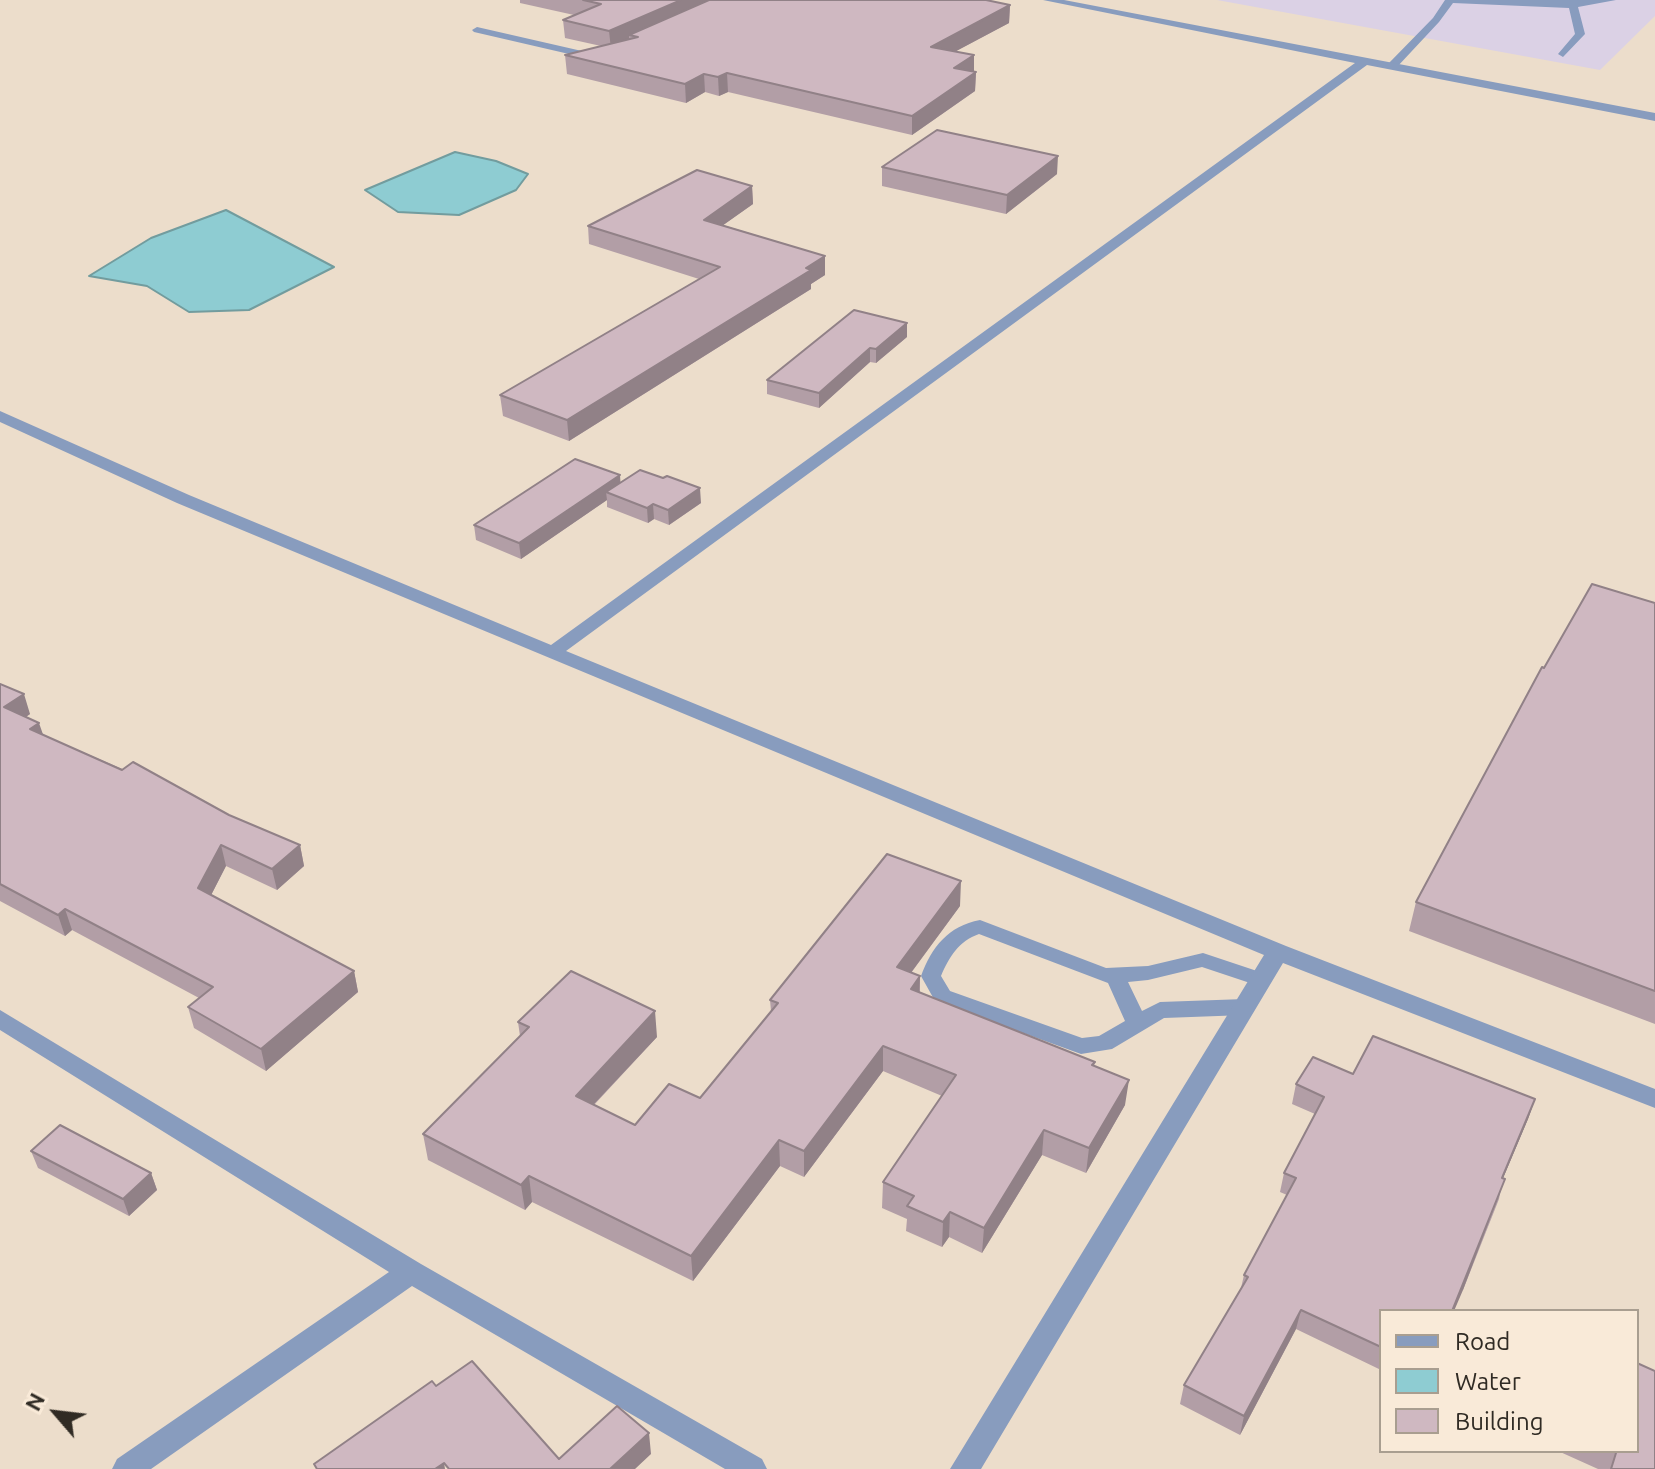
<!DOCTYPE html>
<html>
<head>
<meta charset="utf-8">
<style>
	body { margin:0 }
	#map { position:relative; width:1655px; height:1469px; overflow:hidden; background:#ecddcb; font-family:Ubuntu,sans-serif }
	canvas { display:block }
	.legend { position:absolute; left:1379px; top:1309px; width:260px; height:144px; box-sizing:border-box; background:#f9ead8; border:2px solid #a99e90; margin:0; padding:10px 14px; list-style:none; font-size:24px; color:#302b24 }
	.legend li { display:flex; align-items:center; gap:16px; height:40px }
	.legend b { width:40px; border:2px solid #a99e90 }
	.north { position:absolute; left:16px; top:1373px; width:80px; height:80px; -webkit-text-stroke:6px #f9ead8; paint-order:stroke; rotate:298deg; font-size:22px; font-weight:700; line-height:32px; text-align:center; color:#302b24 }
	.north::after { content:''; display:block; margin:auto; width:28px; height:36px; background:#302b24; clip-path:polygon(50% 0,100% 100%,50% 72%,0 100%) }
</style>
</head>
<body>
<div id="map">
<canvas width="1655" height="1469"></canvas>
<ul class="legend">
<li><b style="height:10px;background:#889cbe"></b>Road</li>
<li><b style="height:22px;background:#8eccd2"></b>Water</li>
<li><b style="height:22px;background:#cfb8c1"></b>Building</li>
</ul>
<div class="north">N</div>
</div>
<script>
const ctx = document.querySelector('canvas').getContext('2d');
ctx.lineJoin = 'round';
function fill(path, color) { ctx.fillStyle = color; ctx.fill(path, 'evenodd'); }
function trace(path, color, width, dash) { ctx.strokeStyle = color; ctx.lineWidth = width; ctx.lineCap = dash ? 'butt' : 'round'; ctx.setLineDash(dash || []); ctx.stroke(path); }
fill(new Path2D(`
	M1217,0H1655V16L1600,70Z`), '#dbd1e5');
const water = new Path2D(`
	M455,152L496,161L528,174L516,190L459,215L398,212L365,190Z
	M226,210L334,267L249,310L189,312L147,286L89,276L151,238Z`);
fill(water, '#8eccd2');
trace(water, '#729c9e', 2);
fill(new Path2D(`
	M1445,0H1616L1578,7L1585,34L1563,57L1558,54L1575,34L1569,8L1453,3L1439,22L1397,67H1389V63L1433,18Z
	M477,27L595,54L600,57L595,60L474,32L472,30Z
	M980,920L1106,968L1148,966L1203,953L1269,975L1272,980L1269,985L1262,987L1202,967L1148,980L1128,982L1142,1011L1160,1002L1245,999L1253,1002L1256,1007L1253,1012L1245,1015L1164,1018L1112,1049L1081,1054L935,1001L921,976C932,947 948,926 980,920ZM979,934L1108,983L1125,1021L1099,1036L1082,1038L950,991L941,976C949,957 959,941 979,934Z`), '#889cbe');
fill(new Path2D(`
	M1043,0H1064L1655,113V121L1367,65L566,651L1286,946L1655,1089V1108L1283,963L981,1469H950L1264,955L177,503L0,422V411L189,495L551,645L1355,63Z
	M0,1010L421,1264L762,1459L767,1469H725L412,1286L151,1469H112L117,1459L389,1272L0,1030Z`), '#889cbe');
fill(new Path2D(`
	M520,0H986L1010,5L1009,23L956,51L974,72H976L975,91L912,135L728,92L719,96L705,92L686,103L567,74L565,55L601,46L565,38L563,20L574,15L520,3Z
	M882,167L1057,174L1006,214L882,186Z
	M752,186L753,204L723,225L825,256V275L811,284V289L569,441L503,416L500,395L699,279L589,244L588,226Z
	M907,337L876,363L870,362L819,408L767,394V380Z
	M620,483L701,503L669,525L654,519L648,523L607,507V500L521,559L476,540L474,525Z
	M1655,603V1024L1409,931L1416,902Z
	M0,684L30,714L26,717L43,735L300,845L304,866L277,890L226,866L211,895L354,971L358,992L266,1071L194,1028L188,1007L199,998L72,930L65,936L0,901Z
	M960,906L911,973L920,976V993L1095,1062L1094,1066L1125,1105L1086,1173L1042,1155L982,1253L949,1237L942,1247L906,1231L907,1219L882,1208L883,1182L942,1096L883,1071L804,1177L780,1166L693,1281L532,1202L525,1210L428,1160L423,1134L520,1036L518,1022L657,1037L594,1105L635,1125L700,1098L771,1011L770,1000Z
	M1353,1074L1535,1099L1528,1119L1503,1178L1499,1199L1463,1290L1381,1311V1370L1296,1329L1240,1435L1180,1404L1184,1385L1241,1288L1244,1275L1287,1195L1280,1192L1284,1173L1315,1114L1292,1104L1296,1084Z
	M31,1151L151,1173L157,1190L129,1216L38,1168Z
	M1558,1451H1637L1655,1469H1598Z`), '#b29ea6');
fill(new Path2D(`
	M681,0H722L629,35V40L611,49L609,31Z
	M1010,5L1009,23L930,65L931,47Z
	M974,55V73L954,68Z
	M976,72L975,91L912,135V116Z
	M727,73L728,92L719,96L718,77Z
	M704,74L705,92L686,103L685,84Z
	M1058,156L1057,174L1006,214L1007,195Z
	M752,186L753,204L705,238L704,220Z
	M825,256V275L811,284V289L569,441L567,420Z
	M907,323V337L876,363V349Z
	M870,348V362L819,408V393Z
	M620,475L621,490L606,492L607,500L521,559L519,543Z
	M700,488L701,503L669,525L668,510Z
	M653,504L654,519L648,523L647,508Z
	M24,694L30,714L11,727L4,707Z
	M39,723L46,743L30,729Z
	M221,845L226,866L204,909L198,888Z
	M300,845L304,866L277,890L272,869Z
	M961,881L960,906L896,993L897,967Z
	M65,909L72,930L65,936L58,915Z
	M354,971L358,992L266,1071L261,1049Z
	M920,976L919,1001L911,989Z
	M655,1011L657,1037L578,1121L576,1096Z
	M883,1046V1071L804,1177V1151Z
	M1129,1080L1125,1105L1086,1173L1089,1148Z
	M1535,1099L1528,1119L1495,1197L1502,1178Z
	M1044,1130L1042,1155L982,1253L984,1228Z
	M779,1140L780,1166L693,1281L691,1256Z
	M151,1173L157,1190L129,1216L123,1199Z
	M529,1176L532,1202L525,1210L521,1185Z
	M1505,1179L1463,1290L1454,1311H1452Z
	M950,1212L949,1237L942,1247L943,1222Z
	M1301,1310L1296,1329L1240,1435L1244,1416Z
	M649,1433L651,1454L635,1469H610Z
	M444,1463L445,1469H435Z`), '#918187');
const building = new Path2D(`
	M583,0H681L609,31L563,20L601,4Z
	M709,0H986L1010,5L931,47L974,55L954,68L976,72L912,116L727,73L718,77L704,74L685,84L565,55L638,37L629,35Z
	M937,130L1058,156L1007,195L882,167Z
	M697,170L752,186L704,220L825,256L806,268L811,270L567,420L500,395L720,267L588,226Z
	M854,310L907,323L876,349L870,348L819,393L767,380Z
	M575,459L620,475L519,543L474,525Z
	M640,470L663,478L667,476L700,488L668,510L653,504L647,508L606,492Z
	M1592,584L1655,603V991L1416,902L1542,667L1544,668Z
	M0,684L24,694L4,707L39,723L30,729L122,770L133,762L229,815L300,845L272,869L221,845L198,888L354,971L261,1049L188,1007L213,987L65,909L58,915L0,884Z
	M887,854L961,881L897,967L920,976L911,989L1095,1062L1092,1065L1129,1080L1089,1148L1044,1130L984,1228L950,1212L943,1222L907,1206L914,1196L883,1182L956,1075L883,1046L804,1151L779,1140L691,1256L529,1176L521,1185L423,1134L529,1027L518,1022L571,971L655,1011L576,1096L635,1125L669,1084L700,1098L778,1003L770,1000Z
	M1373,1036L1535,1099L1502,1178L1505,1179L1452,1311H1381V1347L1301,1310L1244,1416L1184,1385L1248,1277L1244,1275L1296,1178L1284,1173L1324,1097L1296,1084L1313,1057L1353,1074Z
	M60,1125L151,1173L123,1199L31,1151Z
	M472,1361L559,1459L617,1406L649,1433L610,1469H449L444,1463L435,1469H317L314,1464L432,1381L436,1386Z
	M1637,1363L1655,1371V1469H1611L1616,1453L1613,1451H1637Z`);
fill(building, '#cfb8c1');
trace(building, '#918187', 2);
</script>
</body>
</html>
